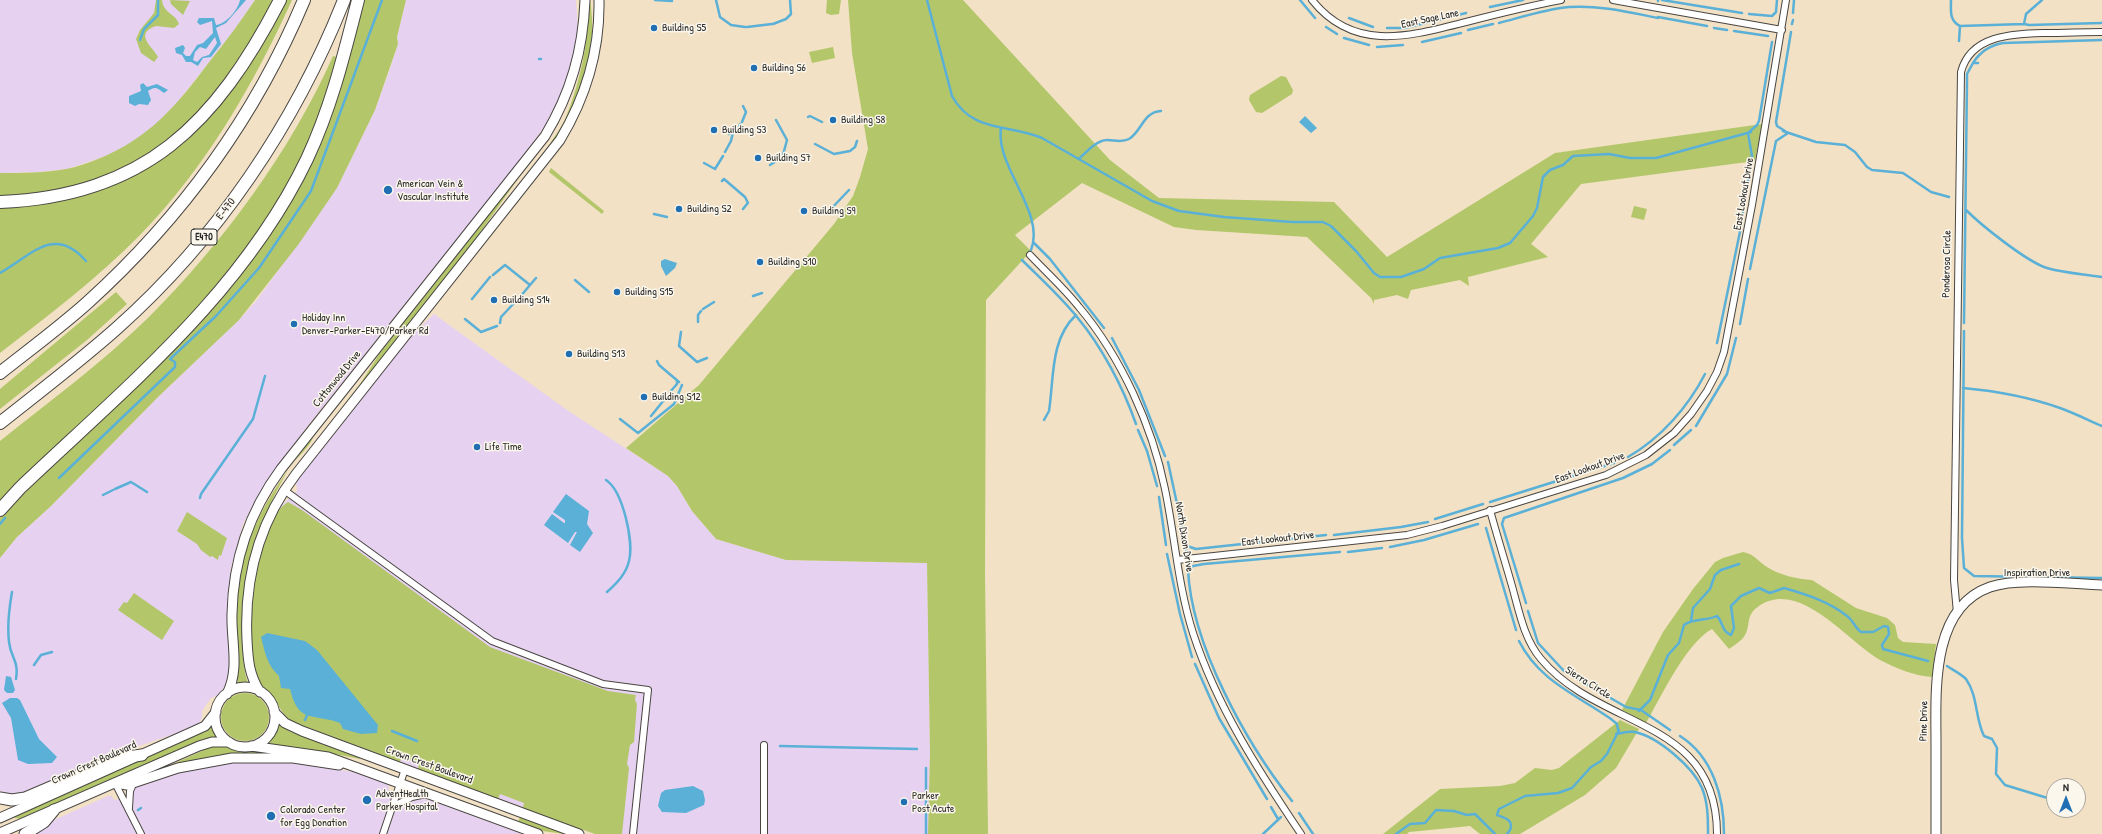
<!DOCTYPE html>
<html>
<head>
<meta charset="utf-8">
<style>
	body { margin:0 }
	#map { position:relative; width:2102px; height:834px; overflow:hidden; background:#f2e1c5; font-family:"Patrick Hand",sans-serif }
	canvas { display:block }
	.north { position:absolute; left:2046px; top:778px; width:40px; height:40px; box-sizing:border-box; background:#fbf7ec; border:1px solid #a8a59f; border-radius:50%; rotate:0deg; font-size:11px; font-weight:700; line-height:16px; text-align:center; color:#2b2b2b }
	.north::after { content:''; display:block; margin:auto; width:14px; height:18px; background:#1f6fb2; clip-path:polygon(50% 0,100% 100%,50% 72%,0 100%) }
</style>
</head>
<body>
<div id="map">
<canvas width="2102" height="834"></canvas>
<div class="north">N</div>
</div>
<script>
const ctx = document.querySelector('canvas').getContext('2d');
ctx.lineJoin = 'round';
function fill(path, color) { ctx.fillStyle = color; ctx.fill(path, 'evenodd'); }
function trace(path, color, width, dash) { ctx.strokeStyle = color; ctx.lineWidth = width; ctx.lineCap = dash ? 'butt' : 'round'; ctx.setLineDash(dash || []); ctx.stroke(path); }
function write(font, color, halo, rows, align = 'center') {
  ctx.font = font + ' "Patrick Hand",sans-serif'; ctx.lineWidth = 3; ctx.setLineDash([]); ctx.textBaseline = 'middle'; ctx.strokeStyle = halo; ctx.fillStyle = color; for (const [text, x, y, turn = 0] of rows) {
    ctx.save(); ctx.translate(x, y); ctx.rotate((+turn || 0) * Math.PI / 180); ctx.textAlign = isNaN(turn) ? turn : align; if (halo) ctx.strokeText(text, 0, 0); ctx.fillText(text, 0, 0); ctx.restore();
  }
}
fill(new Path2D(`
	M0,0H255L236,28L169,113L155,126L130,144L106,156L67,169L39,172L0,173Z
	M406,0H576L578,29L573,58L563,90L553,112L545,126L518,163L306,428L260,493L243,524L231,568L227,610L230,672L227,683L219,695L211,698L202,711V718L199,723L194,727L93,762L21,793L12,794L0,791V558L17,537L51,506L158,397L239,320L257,300L337,188L375,110L391,66L398,44L397,37Z
	M434,314L567,410L668,476L677,486L692,511L716,539L786,560L927,563L930,753L928,834H595L376,753L288,719L284,715L274,698L261,685L253,651L280,507L297,491L296,482L375,382L415,332Z
	M280,760L354,772L390,784L388,789L412,801L423,798L430,800L523,834H29L38,827L108,796H112L113,799L116,800L133,792L136,787L142,783L210,764Z`), '#e6d2f0');
fill(new Path2D(`
	M156,0H162C163,13 176,14 179,24L174,28L156,26C133,34 153,47 158,57L154,62L141,53L136,39L140,30L154,13Z
	M170,0L190,1L183,15L171,4Z
	M255,0H274C253,37 233,78 203,109C147,167 81,195 0,196V173C22,173 45,173 66,169C77,167 88,163 98,159C150,138 177,105 210,61C226,41 241,21 255,0Z
	M285,0H292C254,84 206,167 141,234C98,278 49,315 0,353V207L47,202L179,145Z
	M365,0H406L397,37L398,44L375,110L337,188L298,245L239,320L158,397L51,506L17,537L0,558V518L11,504L212,309L269,237L296,192L336,100Z
	M589,0C592,4 591,12 592,17C595,56 576,118 549,146C554,136 562,128 566,117C581,80 589,39 589,0Z
	M827,0H841L839,14L831,15L826,13Z
	M848,0H963L1110,160L1159,198L1334,202L1387,257L1555,153L1762,124L1755,161L1581,184L1531,244L1548,257L1468,277L1469,286L1460,280L1411,290L1408,299L1397,295L1374,300V304L1371,298L1307,237L1196,230L1174,227L1082,183L1015,235L1031,251L986,300L985,574L988,834H928L930,753L927,563L786,560L716,539L692,511L677,486L668,476L626,448L699,385L834,224L853,196L860,177L868,149L852,53Z
	M833,47L835,58L812,63L809,52Z
	M333,56L340,58L313,135L270,219L187,322L0,504V441C50,401 103,362 149,317C222,244 291,151 333,56Z
	M1281,76L1286,77L1293,90L1292,94L1262,113L1256,112L1249,100L1250,95Z
	M551,168L604,211L602,214L549,172Z
	M525,169L470,247L332,420L360,384L380,353Z
	M1634,206L1647,209L1644,220L1631,217Z
	M116,292L127,304L87,340L0,409V389Z
	M313,437C310,448 294,459 288,470C257,526 238,576 243,641C243,655 243,669 248,683L238,684C237,676 238,658 238,648C232,554 256,509 313,437Z
	M288,502L302,510L490,647L608,691L636,695L635,700L637,704L634,742L630,745L627,764L629,768L622,834H595L525,809L523,807L524,803L500,794L498,799L418,769L419,764L402,757L400,762L296,723C282,717 281,707 272,697C267,690 260,686 257,678C244,642 253,522 288,502Z
	M187,512L227,538L221,556L219,555L218,560L212,556L210,557L201,550L197,544L177,531Z
	M1743,552C1754,554 1758,561 1767,567C1779,575 1797,579 1812,580L1856,608L1887,618L1895,625L1898,638L1903,642L1936,644L1932,677C1914,676 1896,668 1880,660C1848,642 1800,578 1759,606C1745,615 1751,625 1745,635C1742,641 1734,645 1729,649L1712,629C1686,643 1661,697 1646,723L1622,710L1663,632L1693,589L1715,562L1723,558Z
	M134,593L174,621L162,640L118,610L124,602L127,603Z
	M221 717a24 24 0 1 1 48 0a24 24 0 1 1-48 0Z
	M1620,720L1639,729L1616,768L1585,795L1520,834H1480L1470,826L1409,832L1407,834H1383L1440,789L1500,786L1515,783L1535,768L1552,770L1559,768Z
	M279,724L291,732L360,758V759L309,749L265,745L275,734Z
	M212,726L216,737L203,739L23,819L14,818L18,815L195,736Z
	M213,746L227,747L241,751H264L266,753L155,772Z
	M520,817L565,834L542,831L518,822Z`), '#b3c76a');
fill(new Path2D(`
	M240,0H246L226,23L216,28L221,44L211,57L203,58L198,66L191,62H186L182,55L176,53L175,48L183,45L185,48L183,53L186,56H190L197,45L203,43L213,33L212,21L200,25L197,22L199,18H214L216,25C226,24 238,10 240,0ZM215,37L217,43L209,55L202,57L197,62L193,60L195,52L200,47L206,49Z
	M143,83L147,87L157,84L168,90L164,93C158,89 156,85 148,91L151,100L148,105L139,104L135,106L129,103V96L141,91L140,85Z
	M1305,116L1317,128L1311,133L1299,122Z
	M665,259L677,263L675,268L666,276L661,266V261Z
	M566,494L589,511L587,524L593,533L580,552L570,545L577,532H575L568,543L544,525L552,514L564,523H565V520L553,512Z
	M267,633L305,641L317,650L378,725L377,733L361,734L343,729L340,723C313,713 298,724 290,689L281,688L279,676C267,665 265,653 261,637Z
	M6,676L11,677L15,690L13,693H7L4,690Z
	M10,698H17L20,700L39,739L57,757L52,763L28,764L18,760L11,718L2,703Z
	M693,786L703,791L705,800L704,805L686,813L662,812L658,806L661,793L665,790Z`), '#5ab0d6');
trace(new Path2D(`
	M655,0L672,1
	M716,0L720,17L731,25L745,27
	M927,0L952,96C972,133 1009,124 1042,138L1152,201L1179,211L1224,217L1292,222H1323L1331,226L1356,251L1374,273L1380,277H1401L1424,269L1440,258L1498,248L1510,243L1533,216L1537,208L1543,177L1550,170L1563,165L1573,156L1609,154L1630,158H1656L1751,132
	M1300,0L1315,18
	M1662,0L1742,13
	M1951,0C1951,10 1949,21 1960,26L2024,24L2026,14L2042,0
	M1658,1V0
	M1490,7L1523,0
	M1793,13L1794,0
	M1749,14L1772,16L1776,12L1777,0
	M1658,17L1707,26
	M1349,18L1373,27
	M1499,23C1522,17 1546,9 1569,7C1599,5 1628,12 1658,18
	M773,24L786,19L791,14L790,0
	M1792,24L1793,20
	M2024,24L2029,25L2102,23
	M747,27L772,24
	M1326,27L1337,34
	M1387,28H1405L1466,13
	M1714,28L1727,30
	M1468,30L1493,24
	M1734,31L1768,36
	M1344,38L1369,45
	M140,40L144,29L158,15V0
	M1959,41L1960,26
	M1422,42L1461,33
	M1377,47L1403,45
	M539,59H541
	M1978,63H1973C1980,52 1991,45 2003,43L2102,40
	M808,117L810,116L822,122
	M776,120L787,140L783,155
	M742,122L746,112L743,106
	M1001,128C995,167 1046,212 1031,250
	M1783,131L1816,142L1845,145L1855,152L1867,167L1872,170L1903,173L1931,192L1949,197
	M1785,131L1777,126L1776,122L1791,32
	M729,134L739,128L740,124
	M815,144L834,154L850,151L855,147L857,141
	M725,152L731,141L733,132
	M1079,159C1086,152 1097,140 1107,140C1115,140 1121,143 1129,139C1142,131 1143,112 1161,111
	M704,163L715,169L723,156
	M770,165L781,158
	M722,181L724,179L745,197L748,203
	M743,209L747,204
	M830,210L849,190
	M1966,210C1981,225 2027,262 2047,268C2064,273 2084,274 2102,277
	M1743,212L1752,156L1748,133L1757,125L1759,121L1772,42
	M654,214L667,217
	M819,214L829,211
	M1033,242L1050,259L1104,328
	M1022,260C1040,278 1060,296 1077,317C1102,347 1123,387 1136,424
	M1750,269L1776,141L1788,133
	M0,273C31,256 54,224 86,261
	M493,275L505,265L530,285L536,278
	M575,280L589,292
	M753,296L762,293
	M520,297L530,285
	M472,299L490,277
	M703,309L714,302
	M465,319L481,332L497,326
	M698,322V315L701,311
	M500,323L501,317L516,301
	M1964,323L1967,81V74L1973,63
	M1740,324L1748,279
	M1964,331L1962,538L1964,568L1974,576L2102,578
	M681,332L679,346L697,362L707,358
	M1112,338L1139,390L1165,456
	M1717,343L1742,222
	M657,361L659,365L679,382
	M1963,388C1996,391 2029,397 2060,408C2074,413 2088,420 2102,426
	M670,392L677,384V380
	M651,416L664,400
	M620,419L638,433L674,404L682,385
	M1044,420L1049,411C1054,379 1050,339 1076,315
	M1696,426L1727,374L1736,338
	M1138,430L1147,451L1157,486
	M1674,445L1691,430
	M1628,457C1661,438 1688,407 1705,374
	M1168,462L1185,541L1187,546L1186,550
	M59,478L175,367V362L170,359L216,316L259,268L311,191L382,0
	M606,480C623,491 634,542 629,561C626,574 617,583 607,592
	M115,489L131,482L147,492
	M103,495L113,490
	M1159,497L1166,545
	M200,498L201,494L253,419L265,376
	M1490,502L1614,463
	M1435,519L1483,504
	M0,524L5,518
	M1486,528L1516,630
	M1334,535L1401,527L1428,522
	M1187,546L1196,549L1326,535
	M1390,547L1424,540L1478,524
	M1348,552L1382,548
	M1167,554L1180,614L1192,657
	M1188,569C1191,644 1246,743 1292,801
	M1189,570L1193,566L1204,564L1340,552
	M12,592C9,609 7,625 9,642C11,659 19,660 16,679
	M1526,603L1502,524L1504,518L1623,478L1652,464L1670,450
	M1528,611L1538,643L1564,671L1626,707L1641,710L1670,730
	M1691,621L1693,608L1710,589L1715,575L1721,570L1739,564
	M1519,641C1539,681 1577,695 1611,719L1617,724L1618,730
	M1195,664L1219,718L1267,799
	M34,665L41,655L52,652
	M1947,666C1953,670 1961,674 1966,679C1978,696 1975,718 1984,736L1992,739L1997,748L1996,774L2005,785L2054,800
	M1639,711L1650,700L1668,655L1679,643L1684,625C1693,618 1707,621 1717,616C1723,622 1722,632 1731,635L1734,628L1731,606L1741,596L1759,588L1770,593L1784,588C1805,594 1828,601 1847,616C1853,620 1855,628 1861,632H1873L1884,626L1888,627L1889,634L1882,645L1883,649L1928,661
	M305,720L308,713
	M392,731L417,741
	M1616,734C1622,733 1629,731 1635,732C1658,737 1693,767 1702,788C1708,803 1708,818 1708,834
	M1680,736C1713,757 1724,797 1724,834
	M780,746L917,749
	M1271,807L1278,819
	M138,810L141,808
	M1299,813L1313,834
	M926,834V768
	M1263,834L1281,817
	M1396,834L1410,824L1425,823L1436,810L1454,811L1467,815L1475,814L1495,834
	M1507,834L1510,830C1514,820 1505,818 1497,815L1499,809L1525,796L1558,793L1572,788L1591,767L1601,761L1607,754L1619,730`), '#5ab0d6', 2.5);
const minor = new Path2D(`
	M1312,0C1354,53 1410,36 1466,22C1497,14 1529,6 1561,0
	M1613,0L1782,30
	M1030,255C1046,272 1064,288 1079,307C1121,357 1152,425 1165,489C1175,537 1178,586 1193,633C1217,707 1258,770 1301,834
	M284,490L492,641L603,684L648,690L633,834
	M1490,510C1497,536 1505,561 1512,586C1519,611 1524,639 1541,659C1600,730 1717,717 1717,834
	M1177,560L1407,535L1442,526L1606,475L1646,455L1674,433L1691,414L1707,391L1717,372L1724,352L1752,205L1786,0
	M1957,613L1954,580L1961,72C1971,34 2014,34 2046,33C2065,33 2083,32 2102,32
	M764,745V834
	M115,783L141,834
	M394,806L412,797L426,794
	M129,808L130,791L134,782
	M383,834L405,769`);
const secondary = new Path2D(`
	M215 717a30 30 0 1 1 60 0a30 30 0 1 1-60 0Z
	M260,692C249,675 248,660 247,640C244,579 259,522 296,474L560,140C586,97 600,50 599,0
	M227,694C240,669 231,641 232,614C233,561 250,511 281,469L545,136C571,93 583,50 585,0
	M274,712L285,723L302,731L579,834
	M251,746L328,757L538,834
	M115,783L127,785L178,768L232,758H293L339,765
	M0,818L194,731L205,726L216,712
	M0,833L199,746L212,742H229
	M1936,834C1936,804 1936,773 1936,743C1936,692 1930,608 1990,587C2019,577 2070,584 2102,585`);
const trunk = new Path2D(`
	M0,798L12,800L25,798L119,758L142,755
	M25,834L44,822L54,810`);
const motorway = new Path2D(`
	M0,202C145,196 216,124 280,0
	M0,373C29,350 59,328 87,303C181,218 255,117 304,0
	M0,423C39,392 80,361 117,328C217,239 295,124 344,0
	M0,510L20,488C125,388 243,293 307,159C331,108 344,55 358,0`);
trace(minor, '#494642', 8);
trace(secondary, '#494642', 11);
trace(trunk, '#494642', 13);
trace(motorway, '#494642', 14);
trace(minor, '#fff', 6);
trace(secondary, '#fff', 9);
trace(trunk, '#fff', 11);
trace(motorway, '#fff', 12);
for (const [x, y, r, color] of [
	[654,28,4,"#1f6fb2"],
	[754,68,4,"#1f6fb2"],
	[833,120,4,"#1f6fb2"],
	[714,130,4,"#1f6fb2"],
	[758,158,4,"#1f6fb2"],
	[388,190,5,"#1f6fb2"],
	[679,209,4,"#1f6fb2"],
	[804,211,4,"#1f6fb2"],
	[760,262,4,"#1f6fb2"],
	[617,292,4,"#1f6fb2"],
	[494,300,4,"#1f6fb2"],
	[294,324,4,"#1f6fb2"],
	[569,354,4,"#1f6fb2"],
	[644,397,4,"#1f6fb2"],
	[477,447,4,"#1f6fb2"],
	[367,800,5,"#1f6fb2"],
	[904,802,4,"#1f6fb2"],
	[271,816,5,"#1f6fb2"]
]) { const dot = new Path2D(); dot.arc(x, y, r, 0, 2 * Math.PI); ctx.fillStyle = color; ctx.fill(dot); trace(dot, '#fbf7ec', 1.5); }
for (const [x, y, w] of [
	[204,237,26]
]) { const box = new Path2D(); box.roundRect(x - w / 2, y - 8, w, 16, 3); ctx.fillStyle = '#fbf7ec'; ctx.fill(box); trace(box, '#2b2b2b', 1); }
write('bold 10px', '#2b2b2b', null, [
	["E470",204,237]
]);
write('11px', '#2b2b2b', '#fbf7ec', [
	["East Sage Lane",1430,19,-12],
	["East Lookout Drive",1744,194,-80],
	["E-470",226,209,-52],
	["Ponderosa Circle",1947,264,-89],
	["Cottonwood Drive",337,379,-51],
	["East Lookout Drive",1590,468,-20],
	["North Dixon Drive",1184,537,81],
	["East Lookout Drive",1278,539,-6],
	["Inspiration Drive",2037,573],
	["Sierra Circle",1588,683,32],
	["Pine Drive",1924,721,-89],
	["Crown Crest Boulevard",94,763,-24],
	["Crown Crest Boulevard",429,765,20]
]);
write('11px', '#2b2b2b', '#fbf7ec', [
	["Building S5",662,28],
	["Building S6",762,68],
	["Building S8",841,120],
	["Building S3",722,130],
	["Building S7",766,158],
	["American Vein &",397,184],
	["Vascular Institute",397,197],
	["Building S2",687,209],
	["Building S9",812,211],
	["Building S10",768,262],
	["Building S15",625,292],
	["Building S14",502,300],
	["Holiday Inn",302,318],
	["Denver-Parker-E470/Parker Rd",302,331],
	["Building S13",577,354],
	["Building S12",652,397],
	["Life Time",485,447],
	["AdventHealth",376,794],
	["Parker Hospital",376,807],
	["Parker",912,796],
	["Post Acute",912,809],
	["Colorado Center",280,810],
	["for Egg Donation",280,823]
], 'left');
</script>
</body>
</html>
